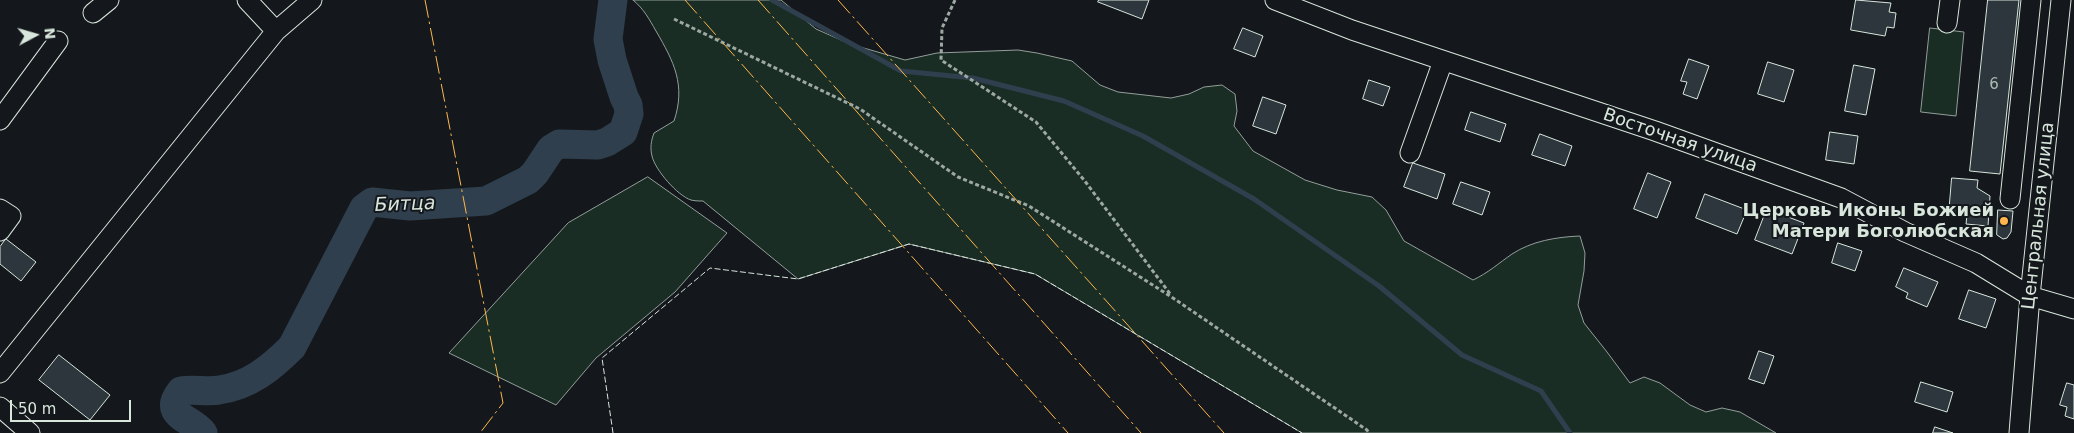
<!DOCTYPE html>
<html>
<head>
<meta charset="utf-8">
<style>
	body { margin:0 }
	#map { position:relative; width:2074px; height:433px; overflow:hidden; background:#14181c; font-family:"DejaVu Sans",sans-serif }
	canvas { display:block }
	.north { position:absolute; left:10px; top:10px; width:50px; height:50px; -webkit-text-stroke:4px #14181c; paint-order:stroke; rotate:84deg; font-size:14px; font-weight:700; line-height:20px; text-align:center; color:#d8e6dc }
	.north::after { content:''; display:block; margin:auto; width:18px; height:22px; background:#d8e6dc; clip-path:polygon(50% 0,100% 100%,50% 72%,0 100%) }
	.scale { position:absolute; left:10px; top:400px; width:121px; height:22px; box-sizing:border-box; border:2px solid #d8e6dc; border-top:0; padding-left:6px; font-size:15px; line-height:18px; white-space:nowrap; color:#d8e6dc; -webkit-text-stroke:4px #14181c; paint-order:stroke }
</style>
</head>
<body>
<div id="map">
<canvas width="2074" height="433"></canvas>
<div class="north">N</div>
<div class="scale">50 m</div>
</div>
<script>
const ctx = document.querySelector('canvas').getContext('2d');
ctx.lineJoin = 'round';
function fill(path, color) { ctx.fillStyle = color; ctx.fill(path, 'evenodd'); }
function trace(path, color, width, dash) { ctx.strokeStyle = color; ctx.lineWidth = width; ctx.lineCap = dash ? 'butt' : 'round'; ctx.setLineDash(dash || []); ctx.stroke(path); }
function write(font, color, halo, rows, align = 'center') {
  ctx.font = font + ' "DejaVu Sans",sans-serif'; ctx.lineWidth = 4; ctx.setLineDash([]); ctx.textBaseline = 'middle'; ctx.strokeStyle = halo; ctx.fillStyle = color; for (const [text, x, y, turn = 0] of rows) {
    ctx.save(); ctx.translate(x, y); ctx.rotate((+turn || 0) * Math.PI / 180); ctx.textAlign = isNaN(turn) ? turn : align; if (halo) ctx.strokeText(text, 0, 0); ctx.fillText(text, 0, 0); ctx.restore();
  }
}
const green = new Path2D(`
	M633,0H781L816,29L850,44L905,60L937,53L1018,50L1037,53L1072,61L1100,85L1118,92L1171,98L1189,94L1204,87L1222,85L1235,94L1237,111L1234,126L1253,151L1305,180L1337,190L1372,197L1386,210L1404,241L1473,280C1488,273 1499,263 1512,254C1532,241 1556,237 1580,236L1585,253L1584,271L1578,305L1584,323L1607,352L1630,383L1644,377L1660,383L1690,405L1706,412L1722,408L1740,412L1776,433H1302L1035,274L909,244L798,279L703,201C699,201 695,201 691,200C678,196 655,170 652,156C650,148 651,141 654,133L674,121C686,85 674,62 656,31C649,19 644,9 633,0Z
	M1930,28L1964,32L1956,116L1921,112Z
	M648,177L727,233L675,292L596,358L556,405L449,353L568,223Z`);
fill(green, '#1a2d24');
trace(green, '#939e99', 1);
trace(new Path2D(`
	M772,0L901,71L973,78L1064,101L1143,136L1254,199L1379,286L1462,355L1541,391L1570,433`), '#2f3f4d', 5);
trace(new Path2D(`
	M203,433C192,418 161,416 181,391C193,389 207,392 219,390C249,386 271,368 292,347L364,208L372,202L410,206L486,201L528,180L535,173L551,149L559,144L598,145L607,142L623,132L629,114L628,105L624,97L612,60L608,39L613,0`), '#2f3f4d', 29);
const building = new Path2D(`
	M1099,0H1149L1142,19L1098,2Z
	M1856,0L1891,3L1889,12L1896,13L1894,28L1887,27L1885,36L1851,30Z
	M1988,0H2019L2000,174L1970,171Z
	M1243,28L1263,36L1255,57L1234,49Z
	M1689,59L1709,66L1697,99L1683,94L1687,82L1681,81Z
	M1768,62L1794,70L1784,102L1758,94Z
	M1854,65L1875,69L1866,115L1845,111Z
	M1369,80L1390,87L1383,106L1363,99Z
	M1263,97L1286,105L1276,134L1253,126Z
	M1471,112L1506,124L1500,142L1465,130Z
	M1830,132L1858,136L1854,164L1826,160Z
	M1540,134L1572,146L1565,166L1532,155Z
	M1413,163L1445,174L1437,199L1404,187Z
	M1648,173L1671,182L1657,218L1634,209Z
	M1952,178L1978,180L1977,188L1990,196L1988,226L1966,224L1967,215L1949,214Z
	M1461,182L1490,192L1482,215L1453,204Z
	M1705,194L1747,210L1737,234L1696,218Z
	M1767,209L1804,223L1792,254L1755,240Z
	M1998,210L2013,211L2011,232L2007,238L2003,239L1997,235Z
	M6,239L36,262L21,281L0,264V247Z
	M1838,243L1862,251L1855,271L1832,263Z
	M1904,268L1938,282L1927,307L1906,298L1908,293L1896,287Z
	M1969,290L1996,299L1986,328L1959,319Z
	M1759,351L1774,356L1764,384L1749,379Z
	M59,355L110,395L90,420L39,380Z
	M1921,382L1953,392L1947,412L1915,402Z
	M2067,383L2074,385V419L2065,416L2067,407L2060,405Z
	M1935,427L1953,433H1933Z`);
fill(building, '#2c363c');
trace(building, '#d8e6dc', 1);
const minor = new Path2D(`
	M247,0L276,31
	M1275,0L1352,30L1655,131L1841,198L1905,232L1976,263L2030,296L2074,309
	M93,13L109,0
	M1947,23L1950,0
	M0,120L58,41
	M1410,153L1443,61
	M2010,199L2031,0
	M0,209L11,216L0,231
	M0,373L276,31L312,0
	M0,407L30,433
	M2019,433L2030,296L2061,0`);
trace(minor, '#d8e6dc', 21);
trace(new Path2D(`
	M955,0L942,28L941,60L1036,122L1084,180L1171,295
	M674,19L860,109L958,177L1029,206L1173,298L1367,430L1369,433`), '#9da8a2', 3, [4, 2.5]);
trace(minor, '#14181c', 19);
trace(new Path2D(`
	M613,433L602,358L710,268L798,279L909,244L1035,274L1302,433`), '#d8e6dc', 1, [6, 2.5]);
trace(new Path2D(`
	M425,0L503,403L480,433
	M685,0L1068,433
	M758,0L1141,433
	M838,0L1224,433`), '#ffb74d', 1, [18, 4, 2.5, 4]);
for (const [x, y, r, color] of [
	[2004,221,5,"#ffb74d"]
]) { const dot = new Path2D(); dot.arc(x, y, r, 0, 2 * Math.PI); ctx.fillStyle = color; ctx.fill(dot); trace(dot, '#14181c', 2); }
write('15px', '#adbab4', null, [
	["6",1994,85]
]);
write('18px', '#d8e6dc', '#14181c', [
	["Восточная улица",1680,141,19],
	["Центральная улица",2039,216,-84]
]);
write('bold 18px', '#d8e6dc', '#14181c', [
	["Церковь Иконы Божией",1994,211],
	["Матери Боголюбская",1994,232]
], 'right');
write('italic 19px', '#d8e6dc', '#14181c', [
	["Битца",405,205,-2]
]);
</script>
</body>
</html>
